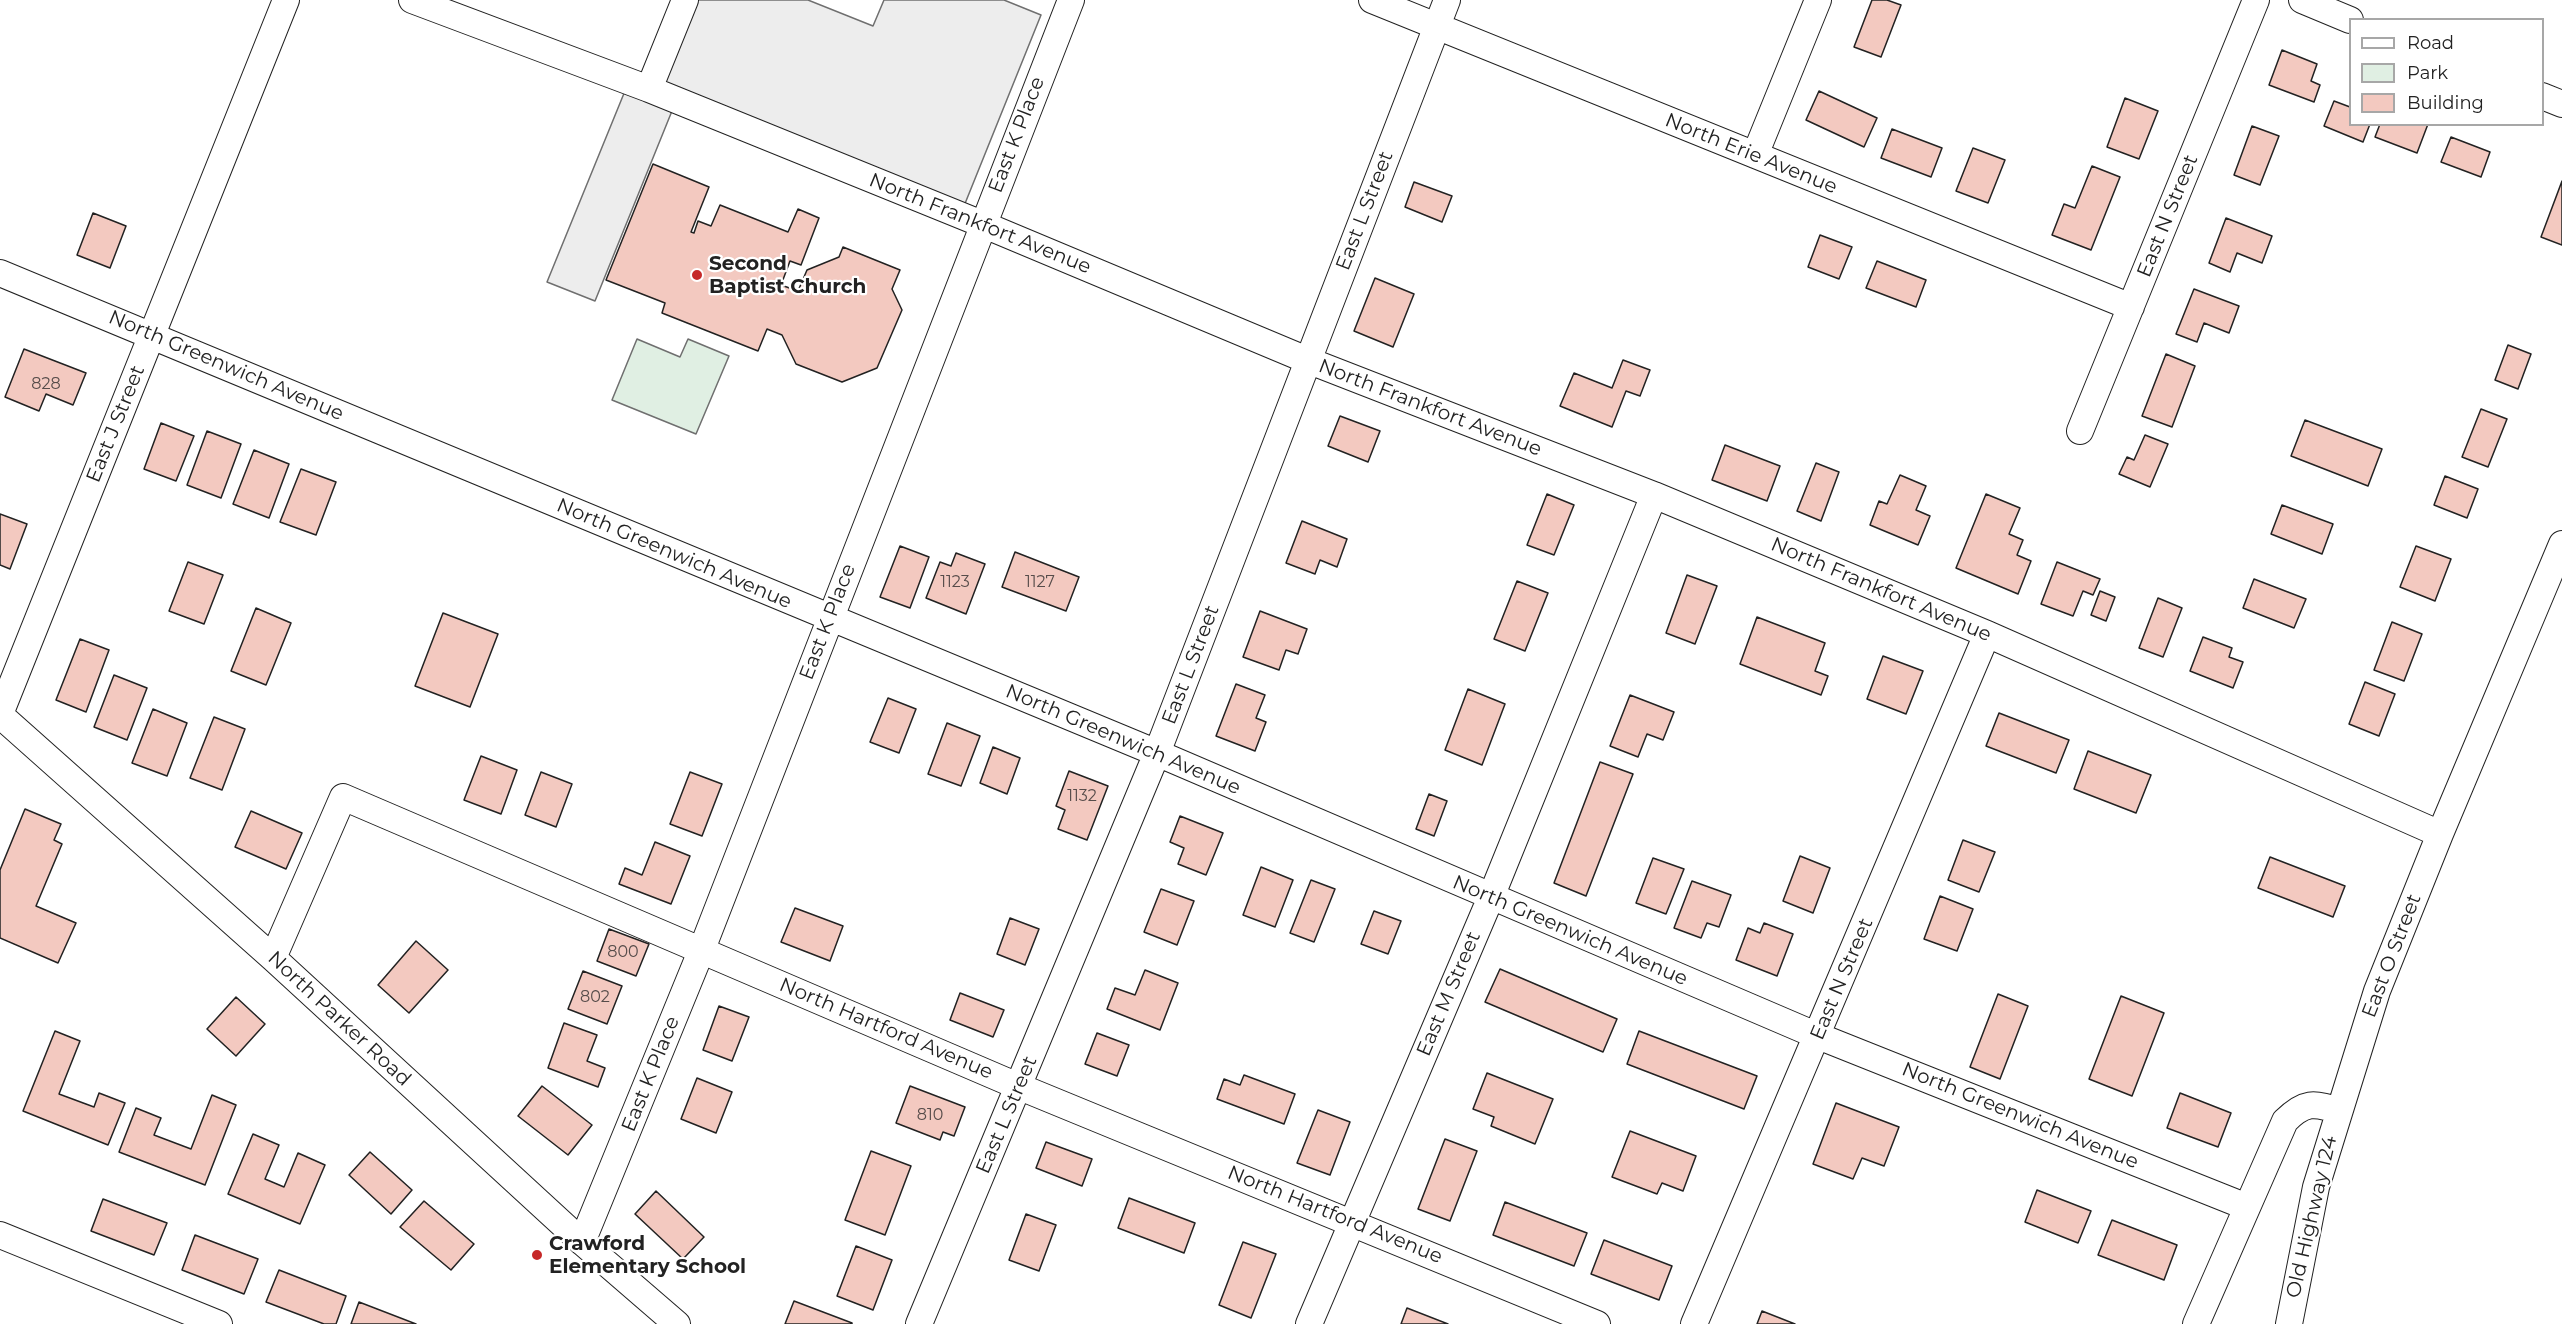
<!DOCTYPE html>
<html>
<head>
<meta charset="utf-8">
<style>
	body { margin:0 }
	#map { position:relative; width:2562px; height:1324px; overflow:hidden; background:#fff; font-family:Montserrat,sans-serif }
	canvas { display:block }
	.legend { position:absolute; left:2349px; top:18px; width:195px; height:108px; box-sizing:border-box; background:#fff; border:2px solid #a7a7a7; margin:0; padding:8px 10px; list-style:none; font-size:18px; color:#222 }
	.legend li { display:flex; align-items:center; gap:12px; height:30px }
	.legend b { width:30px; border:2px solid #a7a7a7 }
</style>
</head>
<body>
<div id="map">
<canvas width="2562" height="1324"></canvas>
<ul class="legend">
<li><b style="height:8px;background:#fff"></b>Road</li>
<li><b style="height:16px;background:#e0efe3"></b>Park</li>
<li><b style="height:16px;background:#f3c9c0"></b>Building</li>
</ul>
</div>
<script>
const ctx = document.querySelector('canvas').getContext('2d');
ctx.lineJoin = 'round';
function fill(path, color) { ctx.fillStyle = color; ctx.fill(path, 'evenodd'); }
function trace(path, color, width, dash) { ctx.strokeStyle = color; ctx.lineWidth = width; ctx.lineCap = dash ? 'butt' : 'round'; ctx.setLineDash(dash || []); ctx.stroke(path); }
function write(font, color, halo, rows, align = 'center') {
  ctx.font = font + ' Montserrat,sans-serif'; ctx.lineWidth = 4.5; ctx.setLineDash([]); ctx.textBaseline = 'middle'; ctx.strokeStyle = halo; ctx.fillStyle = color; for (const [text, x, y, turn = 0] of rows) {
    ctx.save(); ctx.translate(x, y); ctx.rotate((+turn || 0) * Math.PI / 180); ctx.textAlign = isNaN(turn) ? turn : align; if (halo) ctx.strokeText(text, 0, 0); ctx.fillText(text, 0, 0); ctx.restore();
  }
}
const green = new Path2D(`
	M637,339L680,357L688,339L729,356L696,434L612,400Z`);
fill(green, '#e0efe3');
trace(green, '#6f6f6f', 1.5);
const parking = new Path2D(`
	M692,0H808L873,26L884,0H1004L1041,15L962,211L657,88Z
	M627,86L674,106L595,301L547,282Z`);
fill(parking, '#ededed');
trace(parking, '#6f6f6f', 1.5);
const building = new Path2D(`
	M1872,0H1887L1901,5L1881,57L1854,47Z
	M2282,50L2317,64L2311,81L2320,85L2314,102L2269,85Z
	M1819,91L1877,118L1864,147L1806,120Z
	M2125,98L2158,111L2139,159L2107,147Z
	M2334,101L2350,107V124H2370L2363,142L2324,126Z
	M2380,124H2428L2417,153L2375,137Z
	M2252,126L2279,136L2260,185L2234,175Z
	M1892,129L1942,148L1931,177L1881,158Z
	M2451,137L2490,152L2481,177L2441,162Z
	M1973,148L2005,160L1988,203L1956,191Z
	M653,164L709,187L691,232L694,233L698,221L711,226L720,205L788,232L798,209L819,218L801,265L790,261L781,285L798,291L807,270L839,257L843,247L900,270L892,289L902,310L877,368L842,382L796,364L782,335L767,329L758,351L662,313L665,303L606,280Z
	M2092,166L2120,177L2091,250L2052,235L2064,204L2075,208Z
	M2562,181V245L2541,237Z
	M1414,182L1452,196L1442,222L1405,207Z
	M93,213L126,226L110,268L77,255Z
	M2226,218L2272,236L2262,263L2237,253L2230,272L2209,263Z
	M1820,235L1852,247L1839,279L1808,267Z
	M1877,261L1926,280L1916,307L1866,288Z
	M1375,278L1414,294L1393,347L1354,331Z
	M2194,289L2239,306L2229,333L2204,323L2197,342L2176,334Z
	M2508,345L2531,354L2518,389L2495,380Z
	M24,349L86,373L73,405L46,394L39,411L5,397Z
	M2166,354L2195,366L2172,427L2142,416Z
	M1623,360L1650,370L1640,396L1626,391L1612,427L1560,406L1574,373L1612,388Z
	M2481,409L2507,419L2488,467L2462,457Z
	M1340,416L1380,431L1368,462L1328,446Z
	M2305,420L2382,449L2368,486L2291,456Z
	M161,423L194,436L176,481L144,469Z
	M207,431L241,444L221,498L187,485Z
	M2145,435L2168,444L2150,487L2119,474L2127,457L2134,460Z
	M1725,445L1780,466L1767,501L1712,480Z
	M254,450L289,464L269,518L233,504Z
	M1816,463L1839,472L1821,521L1797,511Z
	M301,469L336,482L316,535L280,522Z
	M1900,475L1926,486L1916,510L1930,516L1918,545L1870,525L1879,501L1887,504Z
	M2445,476L2478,489L2467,518L2434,505Z
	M1547,494L1574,505L1554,555L1527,545Z
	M1986,494L2020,508L2009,534L2023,540L2017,555L2031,561L2018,594L1956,568Z
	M2282,505L2333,524L2322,554L2271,534Z
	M0,514L27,524L10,569L0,565Z
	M1302,521L1347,539L1337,567L1320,560L1315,574L1286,563Z
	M900,546L929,557L910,608L880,597Z
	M2416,546L2451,559L2435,601L2400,587Z
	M1015,552L1079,577L1066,611L1002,587Z
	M956,553L985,564L966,614L926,598L940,562L951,566Z
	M188,562L223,575L204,624L169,611Z
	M2057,562L2100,579L2093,595L2083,591L2073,616L2041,604Z
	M1687,575L1717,586L1695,644L1666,633Z
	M2254,579L2306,599L2294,628L2243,608Z
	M1517,581L1548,593L1525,651L1494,639Z
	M2100,591L2115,597L2106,621L2091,615Z
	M2158,598L2182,608L2163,657L2139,648Z
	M256,608L291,623L266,685L231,671Z
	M1260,611L1307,629L1298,654L1286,650L1279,670L1243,657Z
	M443,613L498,634L470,707L415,686Z
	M1757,617L1825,643L1815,671L1828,676L1821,695L1740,664Z
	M2392,622L2422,634L2404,681L2374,670Z
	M2203,637L2232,648L2229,657L2243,662L2233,688L2190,671Z
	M80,639L109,650L86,712L56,700Z
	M1883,656L1923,671L1906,714L1867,699Z
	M114,675L147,688L127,740L94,727Z
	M2365,682L2395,694L2379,736L2349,724Z
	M1236,684L1265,695L1256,718L1266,722L1255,751L1216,736Z
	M1468,689L1505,704L1482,765L1445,750Z
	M1630,695L1674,712L1663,740L1647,734L1638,757L1610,746Z
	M888,698L916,709L899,753L870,742Z
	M153,709L187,723L167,776L132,763Z
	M1999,713L2069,740L2056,773L1986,746Z
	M214,717L245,729L222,790L190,778Z
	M947,723L980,736L961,786L928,774Z
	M993,747L1020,758L1007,794L980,783Z
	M2088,751L2151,775L2136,813L2074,789Z
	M481,756L517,770L501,814L464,800Z
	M1600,762L1633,774L1586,896L1554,883Z
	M1069,771L1108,786L1087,840L1058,829L1065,810L1056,806Z
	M541,772L572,784L556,827L525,815Z
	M690,772L722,784L702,836L670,824Z
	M1429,794L1447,801L1434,836L1416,829Z
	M25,809L61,824L54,840L62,844L36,906L76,923L58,963L0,938V870Z
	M251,811L302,833L286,869L235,847Z
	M1180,816L1223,833L1206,875L1178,864L1184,848L1170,842Z
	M1963,840L1995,852L1979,892L1948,880Z
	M655,842L690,856L671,904L619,884L625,868L642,875Z
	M1800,856L1830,868L1813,913L1783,901Z
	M2270,857L2345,886L2333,917L2258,888Z
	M1653,858L1684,869L1666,914L1636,903Z
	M1261,867L1293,880L1275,927L1243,915Z
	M1311,880L1335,889L1314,942L1290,933Z
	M1692,881L1731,895L1719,927L1707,923L1701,938L1674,928Z
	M1161,889L1194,901L1177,945L1144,932Z
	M1940,896L1973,909L1957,951L1924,939Z
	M795,908L843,926L830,961L781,942Z
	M1374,911L1401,921L1388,954L1361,944Z
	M1010,918L1039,929L1025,965L997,954Z
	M1764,923L1793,934L1777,976L1736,960L1748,928L1760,933Z
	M609,929L649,944L636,976L597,961Z
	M416,941L448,970L409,1013L378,985Z
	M1500,969L1617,1019L1603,1052L1485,1002Z
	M1145,970L1178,983L1160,1030L1107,1009L1115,988L1135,995Z
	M583,971L622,986L607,1024L568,1009Z
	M960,993L1004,1010L993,1037L950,1020Z
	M1998,994L2028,1006L2000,1079L1970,1067Z
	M2121,996L2164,1013L2132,1096L2089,1079Z
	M236,997L265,1024L236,1056L207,1029Z
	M719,1006L749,1017L732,1061L703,1050Z
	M564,1023L597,1035L587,1061L605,1068L598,1087L548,1068Z
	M55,1031L80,1041L59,1094L94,1107L99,1093L125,1103L108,1145L23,1111Z
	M1639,1031L1757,1076L1744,1109L1627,1064Z
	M1097,1033L1129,1045L1117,1076L1085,1064Z
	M1487,1073L1553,1099L1535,1144L1491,1126L1494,1117L1473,1109Z
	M1244,1075L1295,1094L1284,1124L1217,1099L1224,1079L1240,1085Z
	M697,1078L732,1092L716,1133L681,1119Z
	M542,1086L592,1125L568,1155L518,1116Z
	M910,1086L965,1107L954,1136L943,1132L940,1140L896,1123Z
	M2180,1093L2231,1113L2218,1147L2167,1128Z
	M212,1095L236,1105L205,1185L119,1152L136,1108L161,1118L154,1135L191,1149Z
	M1836,1103L1899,1127L1884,1166L1862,1158L1853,1179L1813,1164Z
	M1318,1110L1350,1122L1330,1175L1297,1163Z
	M1630,1131L1696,1156L1683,1191L1662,1183L1657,1194L1612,1177Z
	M253,1134L279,1145L265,1179L284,1187L298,1153L325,1165L300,1224L228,1194Z
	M1445,1139L1477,1151L1450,1221L1418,1209Z
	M1046,1142L1092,1159L1082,1186L1036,1168Z
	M871,1151L911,1166L885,1235L845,1220Z
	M370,1152L412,1190L391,1214L349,1175Z
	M2037,1190L2091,1211L2078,1243L2025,1222Z
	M656,1191L704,1237L683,1259L635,1214Z
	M1129,1198L1195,1223L1184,1253L1118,1228Z
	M103,1199L167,1223L154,1255L91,1231Z
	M424,1201L474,1244L451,1270L400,1227Z
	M1505,1202L1587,1233L1574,1266L1493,1235Z
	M1026,1214L1056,1225L1039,1271L1009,1260Z
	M2112,1220L2177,1245L2164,1280L2098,1255Z
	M195,1235L258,1259L244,1294L182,1270Z
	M1604,1240L1672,1266L1659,1300L1591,1274Z
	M1243,1242L1276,1254L1251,1318L1219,1305Z
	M856,1246L892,1260L873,1310L837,1296Z
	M279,1270L346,1296L336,1324H324L266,1302Z
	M794,1301L852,1323V1324H785Z
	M359,1302L416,1324H351Z
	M1407,1308L1448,1324H1401Z
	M1762,1311L1795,1324H1757Z`);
fill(building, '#f3c9c0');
trace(building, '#222', 1.5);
const minor = new Path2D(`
	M412,0L649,89L982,224L1307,360L1654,495L1987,634L2440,834
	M1372,0L2131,307
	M2302,0L2350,20
	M649,89L685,0
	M2542,96L2562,104
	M1755,155L1818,0
	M0,273L1157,753L1818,1036L2247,1207
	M2080,431L2256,0
	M0,714L286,0
	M0,715L273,958L582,1242L677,1324
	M273,958L343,797L1020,1087L1597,1324
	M0,1235L219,1324
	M582,1242L702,949L1071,0
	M919,1324L1157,753L1447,0
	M1309,1324L1491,897L1654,495
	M1694,1324L1987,634
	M2196,1324L2285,1121C2304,1102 2314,1102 2339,1111
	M2289,1324L2316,1187L2377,991L2440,834L2562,544`);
trace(minor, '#222', 28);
trace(minor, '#fff', 26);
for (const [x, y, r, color] of [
	[697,275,6,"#c62828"],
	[537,1255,6,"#c62828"]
]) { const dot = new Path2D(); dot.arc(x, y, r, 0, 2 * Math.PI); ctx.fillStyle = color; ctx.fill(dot); trace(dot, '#fff', 2); }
write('16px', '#564c4a', null, [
	["828",46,384],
	["1123",955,582],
	["1127",1040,582],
	["1132",1082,796],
	["800",623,952],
	["802",595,997],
	["810",930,1115]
]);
write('20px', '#222', '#fff', [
	["East K Place",1017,135,-69],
	["North Erie Avenue",1751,154,22],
	["East L Street",1365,211,-69],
	["East N Street",2168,216,-68],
	["North Frankfort Avenue",980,224,22],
	["North Greenwich Avenue",226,366,23],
	["North Frankfort Avenue",1430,408,21],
	["East J Street",116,424,-68],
	["North Greenwich Avenue",674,554,23],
	["North Frankfort Avenue",1881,590,23],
	["East K Place",828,622,-69],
	["East L Street",1191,665,-69],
	["North Greenwich Avenue",1123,740,23],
	["North Greenwich Avenue",1570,931,23],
	["East O Street",2392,956,-69],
	["East N Street",1842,979,-67],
	["East M Street",1449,994,-67],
	["North Parker Road",339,1019,43],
	["North Hartford Avenue",886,1029,23],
	["East K Place",651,1074,-68],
	["East L Street",1007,1115,-67],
	["North Greenwich Avenue",2020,1116,22],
	["North Hartford Avenue",1335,1215,22],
	["Old Highway 124",2312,1217,-77]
]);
write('bold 20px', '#222', '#fff', [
	["Second",709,264],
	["Baptist Church",709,287],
	["Crawford",549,1244],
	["Elementary School",549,1267]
], 'left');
</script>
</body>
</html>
